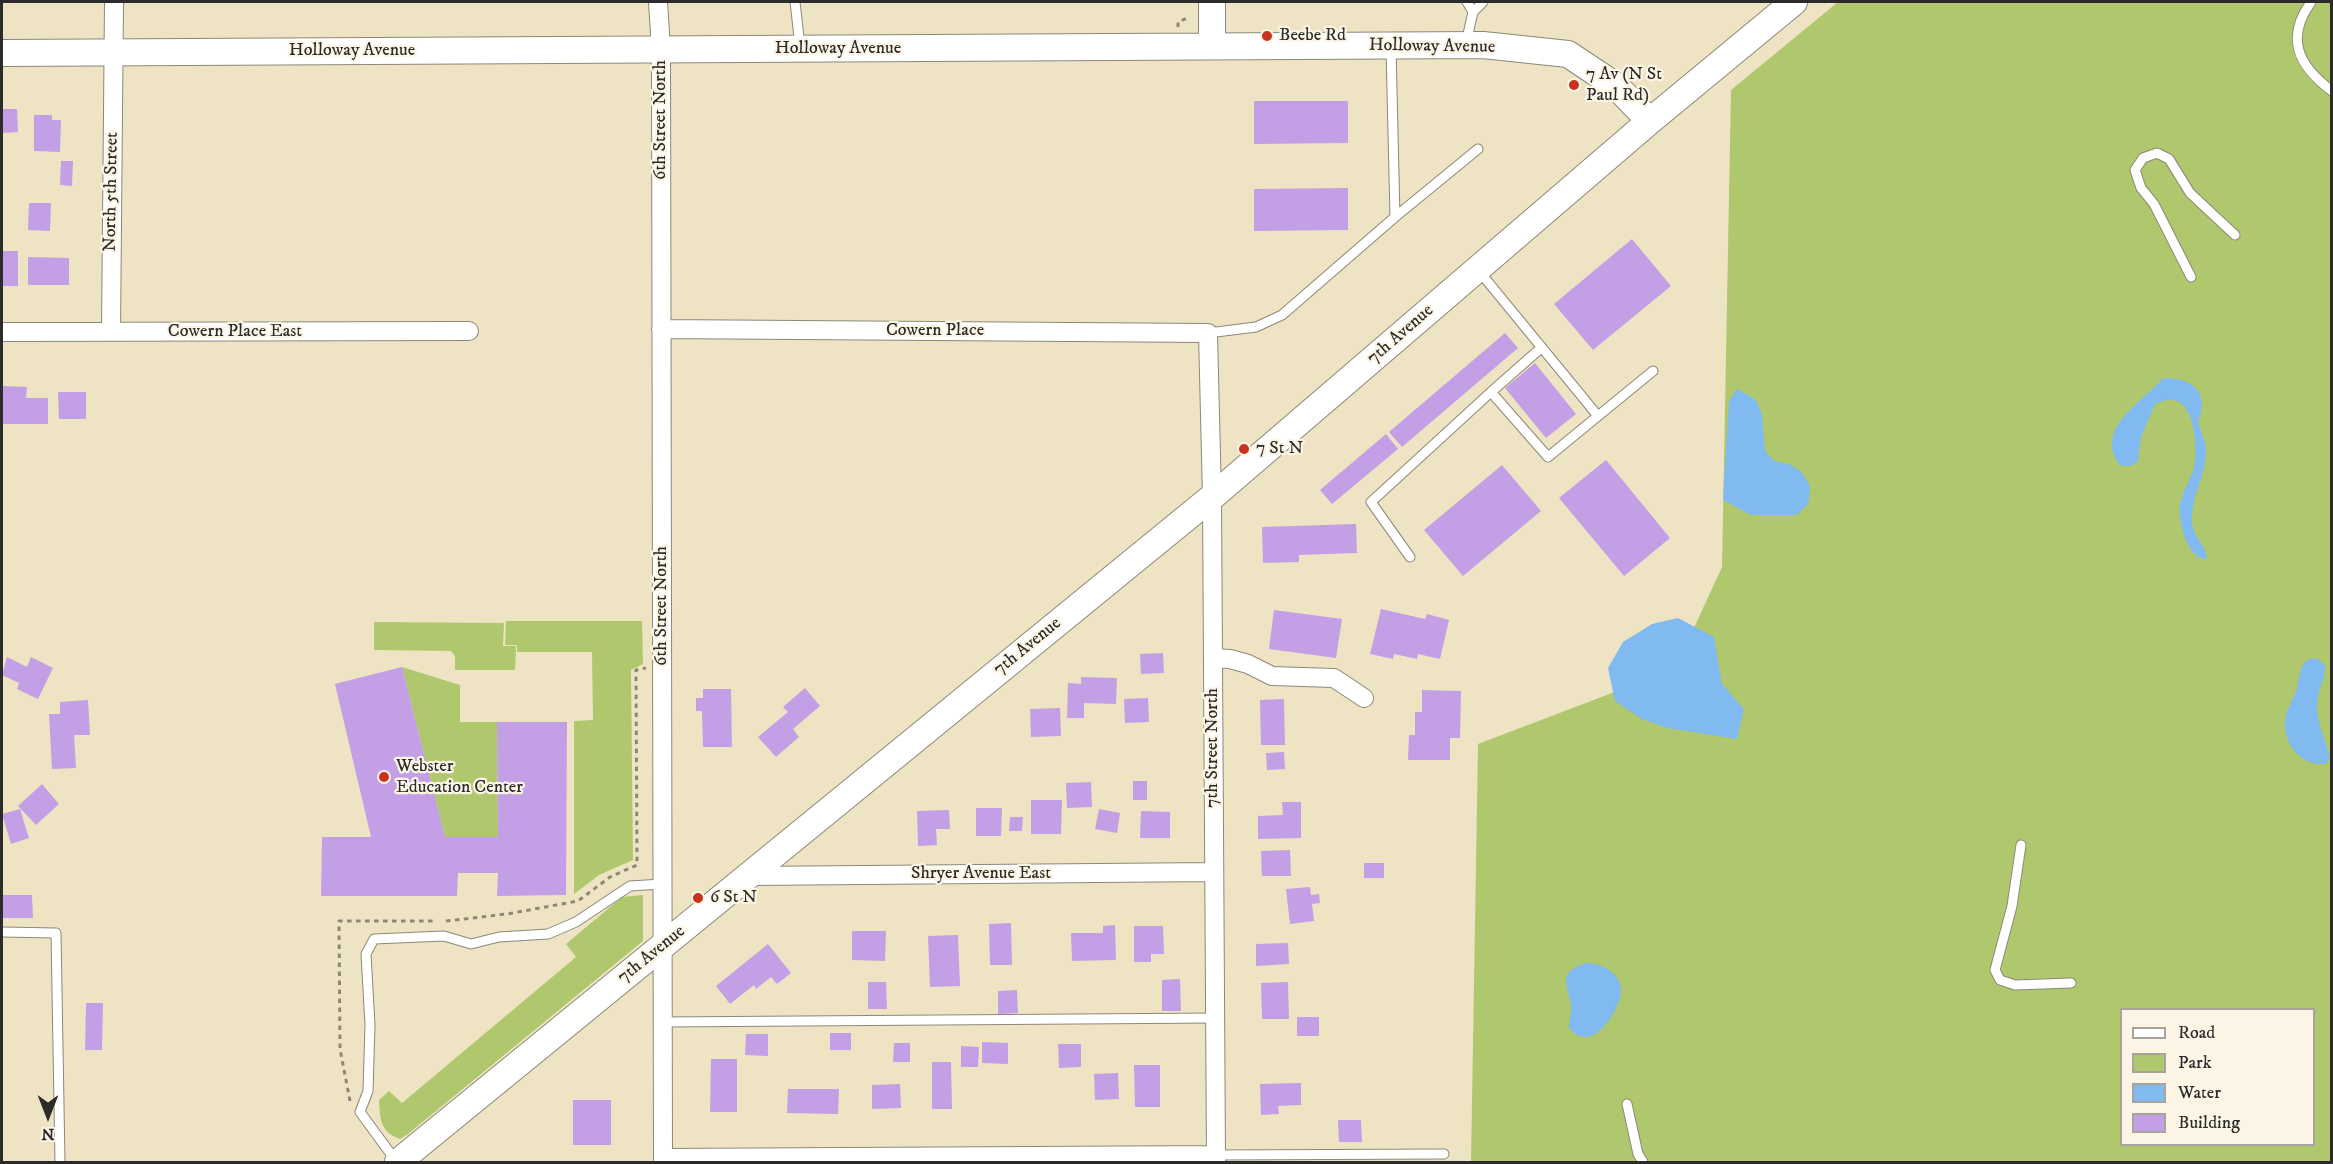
<!DOCTYPE html>
<html>
<head>
<meta charset="utf-8">
<style>
	body { margin:0 }
	#map { position:relative; width:2333px; height:1164px; overflow:hidden; background:#eee4c4; font-family:"IM FELL DW Pica",serif }
	canvas { display:block }
	.frame { position:absolute; inset:0; border:3px solid #2b2b2b; pointer-events:none }
	.legend { position:absolute; left:2120px; top:1008px; width:195px; height:138px; box-sizing:border-box; background:#fcf5e5; border:2px solid #a8a49b; margin:0; padding:8px 10px; list-style:none; font-size:18px; color:#2b2b2b }
	.legend li { display:flex; align-items:center; gap:12px; height:30px }
	.legend b { width:30px; border:2px solid #a8a49b }
	.north { position:absolute; left:18px; top:1086px; width:60px; height:60px; -webkit-text-stroke:4px #fcf5e5; paint-order:stroke; rotate:180deg; font-size:16px; font-weight:700; line-height:24px; text-align:center; color:#2b2b2b }
	.north::after { content:''; display:block; margin:auto; width:21px; height:27px; background:#2b2b2b; clip-path:polygon(50% 0,100% 100%,50% 72%,0 100%) }
</style>
</head>
<body>
<div id="map">
<canvas width="2333" height="1164"></canvas>
<div class="frame"></div>
<ul class="legend">
<li><b style="height:8px;background:#fff"></b>Road</li>
<li><b style="height:16px;background:#b0c86d"></b>Park</li>
<li><b style="height:16px;background:#81b9f1"></b>Water</li>
<li><b style="height:16px;background:#c39fe6"></b>Building</li>
</ul>
<div class="north">N</div>
</div>
<script>
const ctx = document.querySelector('canvas').getContext('2d');
ctx.lineJoin = 'round';
function fill(path, color) { ctx.fillStyle = color; ctx.fill(path, 'evenodd'); }
function trace(path, color, width, dash) { ctx.strokeStyle = color; ctx.lineWidth = width; ctx.lineCap = dash ? 'butt' : 'round'; ctx.setLineDash(dash || []); ctx.stroke(path); }
function write(font, color, halo, rows, align = 'center') {
  ctx.font = font + ' "IM FELL DW Pica",serif'; ctx.lineWidth = 4.5; ctx.setLineDash([]); ctx.textBaseline = 'middle'; ctx.strokeStyle = halo; ctx.fillStyle = color; for (const [text, x, y, turn = 0] of rows) {
    ctx.save(); ctx.translate(x, y); ctx.rotate((+turn || 0) * Math.PI / 180); ctx.textAlign = isNaN(turn) ? turn : align; if (halo) ctx.strokeText(text, 0, 0); ctx.fillText(text, 0, 0); ctx.restore();
  }
}
fill(new Path2D(`
	M1838,2H2331V1162H1471L1478,744L1675,669L1722,567L1731,90ZM2122,1010H2314V1144H2122Z
	M506,621H642L643,664L631,670L633,860L599,875L574,894V721L593,720L592,652H517V645H505Z
	M374,622L504,623L503,646H516L515,670H455V656L451,651L374,650Z
	M402,667L460,685V722H497L498,837H445Z
	M643,895V941L408,1134L400,1139C380,1132 380,1119 379,1100L389,1091L402,1103L576,957L566,944L622,897Z`), '#b0c86d');
fill(new Path2D(`
	M2163,378C2193,378 2210,392 2198,422C2200,430 2206,440 2206,449C2207,474 2191,496 2192,521C2193,537 2207,546 2207,559C2187,561 2177,518 2180,503C2183,491 2190,480 2194,468C2198,453 2195,407 2177,401C2169,398 2163,401 2155,404L2141,437L2138,461L2131,466H2121C2091,430 2143,402 2163,378Z
	M1737,389L1756,400L1762,415L1765,451L1774,461L1791,465L1801,472L1810,485L1809,503L1797,515H1751L1723,500L1729,401Z
	M1678,618L1714,637L1722,684L1744,709L1737,739L1667,728L1642,719L1615,701L1608,668L1623,642L1652,624Z
	M2316,658L2325,665C2326,677 2319,687 2318,698C2314,720 2326,738 2330,759L2325,764C2303,767 2283,744 2285,722C2285,711 2293,701 2296,691C2299,683 2299,670 2304,663C2307,659 2312,659 2316,658Z
	M1586,963C1602,963 1623,974 1621,993C1619,1007 1602,1038 1585,1037C1578,1037 1574,1033 1569,1028C1569,1020 1572,1012 1571,1004C1567,983 1557,973 1586,963Z`), '#81b9f1');
fill(new Path2D(`
	M1254,101H1348V143L1254,144Z
	M2,109H17L18,132L2,133Z
	M34,115H52V120H61L60,152L34,151Z
	M61,161H73L72,186L60,185Z
	M1348,188V230L1254,231V189Z
	M29,203H51L50,231L28,230Z
	M1632,239L1671,286L1593,350L1554,304Z
	M2,251H18V286H2Z
	M28,257L69,258V285H28Z
	M1505,333L1518,348L1402,447L1389,432Z
	M1535,363L1576,414L1546,438L1505,388Z
	M2,386L27,387L26,398H48V424H2Z
	M58,392H86V419H59Z
	M1386,434L1398,449L1332,504L1320,490Z
	M1606,460L1670,538L1624,576L1559,498Z
	M1502,465L1541,511L1463,576L1424,530Z
	M1356,524L1357,553L1299,555V562L1263,563L1262,527Z
	M1381,609L1425,619L1427,614L1449,620L1440,659L1418,654L1417,659L1394,654L1393,659L1370,654Z
	M1274,610L1342,619L1336,658L1269,649Z
	M1163,653L1164,673L1141,674L1140,654Z
	M7,657L27,667L31,657L53,668L38,699L17,689L19,683L2,675Z
	M402,667L445,837H498L497,722H567L566,895L497,896L498,873H458L457,896H321L322,837H371L335,684Z
	M1081,677L1117,678L1116,704L1084,703V718H1067L1068,683L1081,684Z
	M805,688L820,706L793,729L799,737L776,757L758,737L788,712L783,707Z
	M703,689H731L732,747H703L702,711H696V698H703Z
	M1422,690L1461,691L1460,738H1450V760H1408L1409,735H1415V712H1422Z
	M1148,698L1149,722L1125,723L1124,699Z
	M1284,699L1285,745H1261L1260,700Z
	M88,700L90,735H74L76,768L52,769L49,714H60V702Z
	M1060,708L1061,736L1031,737L1030,709Z
	M1284,752L1285,769L1267,770L1266,753Z
	M1133,781H1147V800H1133Z
	M1091,782L1092,807L1067,808L1066,783Z
	M42,784L59,804L36,825L18,806Z
	M1031,800H1062L1061,834H1031Z
	M1282,802H1301V838L1258,839V816L1283,815Z
	M976,808H1002L1001,836H976Z
	M20,809L29,838L11,844L2,814Z
	M1099,809L1120,813L1117,833L1095,829Z
	M949,810L950,829H936L937,845L918,846L917,811Z
	M1141,811L1170,812V838H1140Z
	M1010,817H1023L1022,831H1009Z
	M1290,850L1291,876H1262L1261,851Z
	M1364,863H1384V878H1364Z
	M1310,887L1311,895L1319,894L1320,903L1312,904L1314,921L1290,924L1286,889Z
	M2,895H32L33,918H2Z
	M1011,923L1012,965H990L989,924Z
	M1115,925L1116,960L1072,961L1071,933H1103V926Z
	M1134,926H1163L1164,954H1151V962H1134Z
	M852,931H886L885,961L852,960Z
	M958,935L960,986L930,987L928,936Z
	M1288,943L1289,964L1256,966V944Z
	M768,944L791,973L777,984L771,977L756,989L754,985L730,1004L716,986Z
	M1180,979L1181,1011H1162V980Z
	M868,982H886L887,1009H868Z
	M1288,982L1289,1019H1262L1261,983Z
	M1017,990L1018,1013L998,1014V991Z
	M86,1003H103L102,1050H85Z
	M1297,1017H1319V1036H1297Z
	M830,1033H851V1050H830Z
	M746,1034H768V1056L745,1055Z
	M982,1042L1008,1043V1064L982,1063Z
	M894,1043H910V1062H893Z
	M1058,1044H1081V1067L1059,1068Z
	M961,1046L979,1047L978,1067H961Z
	M711,1059H737V1112H710Z
	M932,1062H951L952,1109H932Z
	M1134,1065H1160V1107H1135Z
	M1118,1073L1119,1099L1095,1100L1094,1074Z
	M1301,1083V1105L1278,1106L1279,1114L1261,1115L1260,1084Z
	M900,1084L901,1108L872,1109V1085Z
	M788,1089H839L838,1114L787,1113Z
	M573,1100H611V1145H573Z
	M1338,1120H1361L1362,1142H1339Z`), '#c39fe6');
const lane = new Path2D(`
	M795,2L800,46
	M1467,2L1473,12
	M2311,2C2285,38 2298,66 2332,91
	M1466,43L1473,12L1483,2
	M1395,217L1478,149
	M2191,277L2154,204L2141,188L2135,170L2143,158L2157,153L2169,159L2190,193L2235,235
	M1208,333L1256,327L1282,315L1395,217L1391,48
	M1491,392L1541,348
	M1598,416L1653,371
	M1410,557L1371,502L1491,392L1548,457L1598,416L1479,271
	M2021,845L2012,906L1995,970L2000,980L2015,985L2071,983
	M2,932L56,933L60,1162
	M663,1022L1215,1018
	M1627,1104L1638,1154L1643,1162
	M1216,1155L1444,1154
	M396,1161L360,1112L368,1091L370,1025L366,954L374,939L444,936L471,944L499,937L548,934L576,922L630,886L662,884`);
const street = new Path2D(`
	M658,2L661,49L663,1162
	M661,329L1208,333L1212,497L1216,1162
	M2,332L469,331
	M111,332L114,2
	M1213,658L1230,659L1248,664L1272,676L1334,678L1364,698
	M749,876L1214,872
	M663,1158L1216,1155`);
const secondary = new Path2D(`
	M1212,2V46
	M2,53L1483,45L1568,54L1616,86L1650,121
	M398,1162L1212,497L1650,121L1794,2`);
trace(lane, '#8c8878', 11);
trace(street, '#8c8878', 20);
trace(secondary, '#8c8878', 28);
trace(new Path2D(`
	M1178,27V22L1190,17
	M446,921L507,914L578,901L610,877L637,865L636,670L646,668
	M350,1101L340,1049L339,921H433`), '#8c8878', 3, [4.5, 4.5]);
trace(lane, '#fff', 9);
trace(street, '#fff', 18);
trace(secondary, '#fff', 26);
for (const [x, y, r, color] of [
	[1267,36,6,"#c8321e"],
	[1574,85,6,"#c8321e"],
	[1244,449,6,"#c8321e"],
	[384,777,6,"#c8321e"],
	[698,898,6,"#c8321e"]
]) { const dot = new Path2D(); dot.arc(x, y, r, 0, 2 * Math.PI); ctx.fillStyle = color; ctx.fill(dot); trace(dot, '#fcf5e5', 2); }
write('18px', '#2b2b2b', '#fcf5e5', [
	["Beebe Rd",1279,36],
	["7 Av (N St",1586,75],
	["Paul Rd)",1586,96],
	["7 St N",1256,449],
	["Webster",396,767],
	["Education Center",396,788],
	["6 St N",710,898]
], 'left');
write('18px', '#2b2b2b', '#fcf5e5', [
	["Holloway Avenue",1432,47,1],
	["Holloway Avenue",838,49],
	["Holloway Avenue",352,51],
	["6th Street North",661,120,-90],
	["North 5th Street",112,192,-89],
	["Cowern Place",935,331],
	["Cowern Place East",235,332],
	["7th Avenue",1401,335,-41],
	["6th Street North",662,606,-90],
	["7th Avenue",1028,647,-39],
	["7th Street North",1213,748,-90],
	["Shryer Avenue East",981,874],
	["7th Avenue",652,955,-39]
]);
</script>
</body>
</html>
